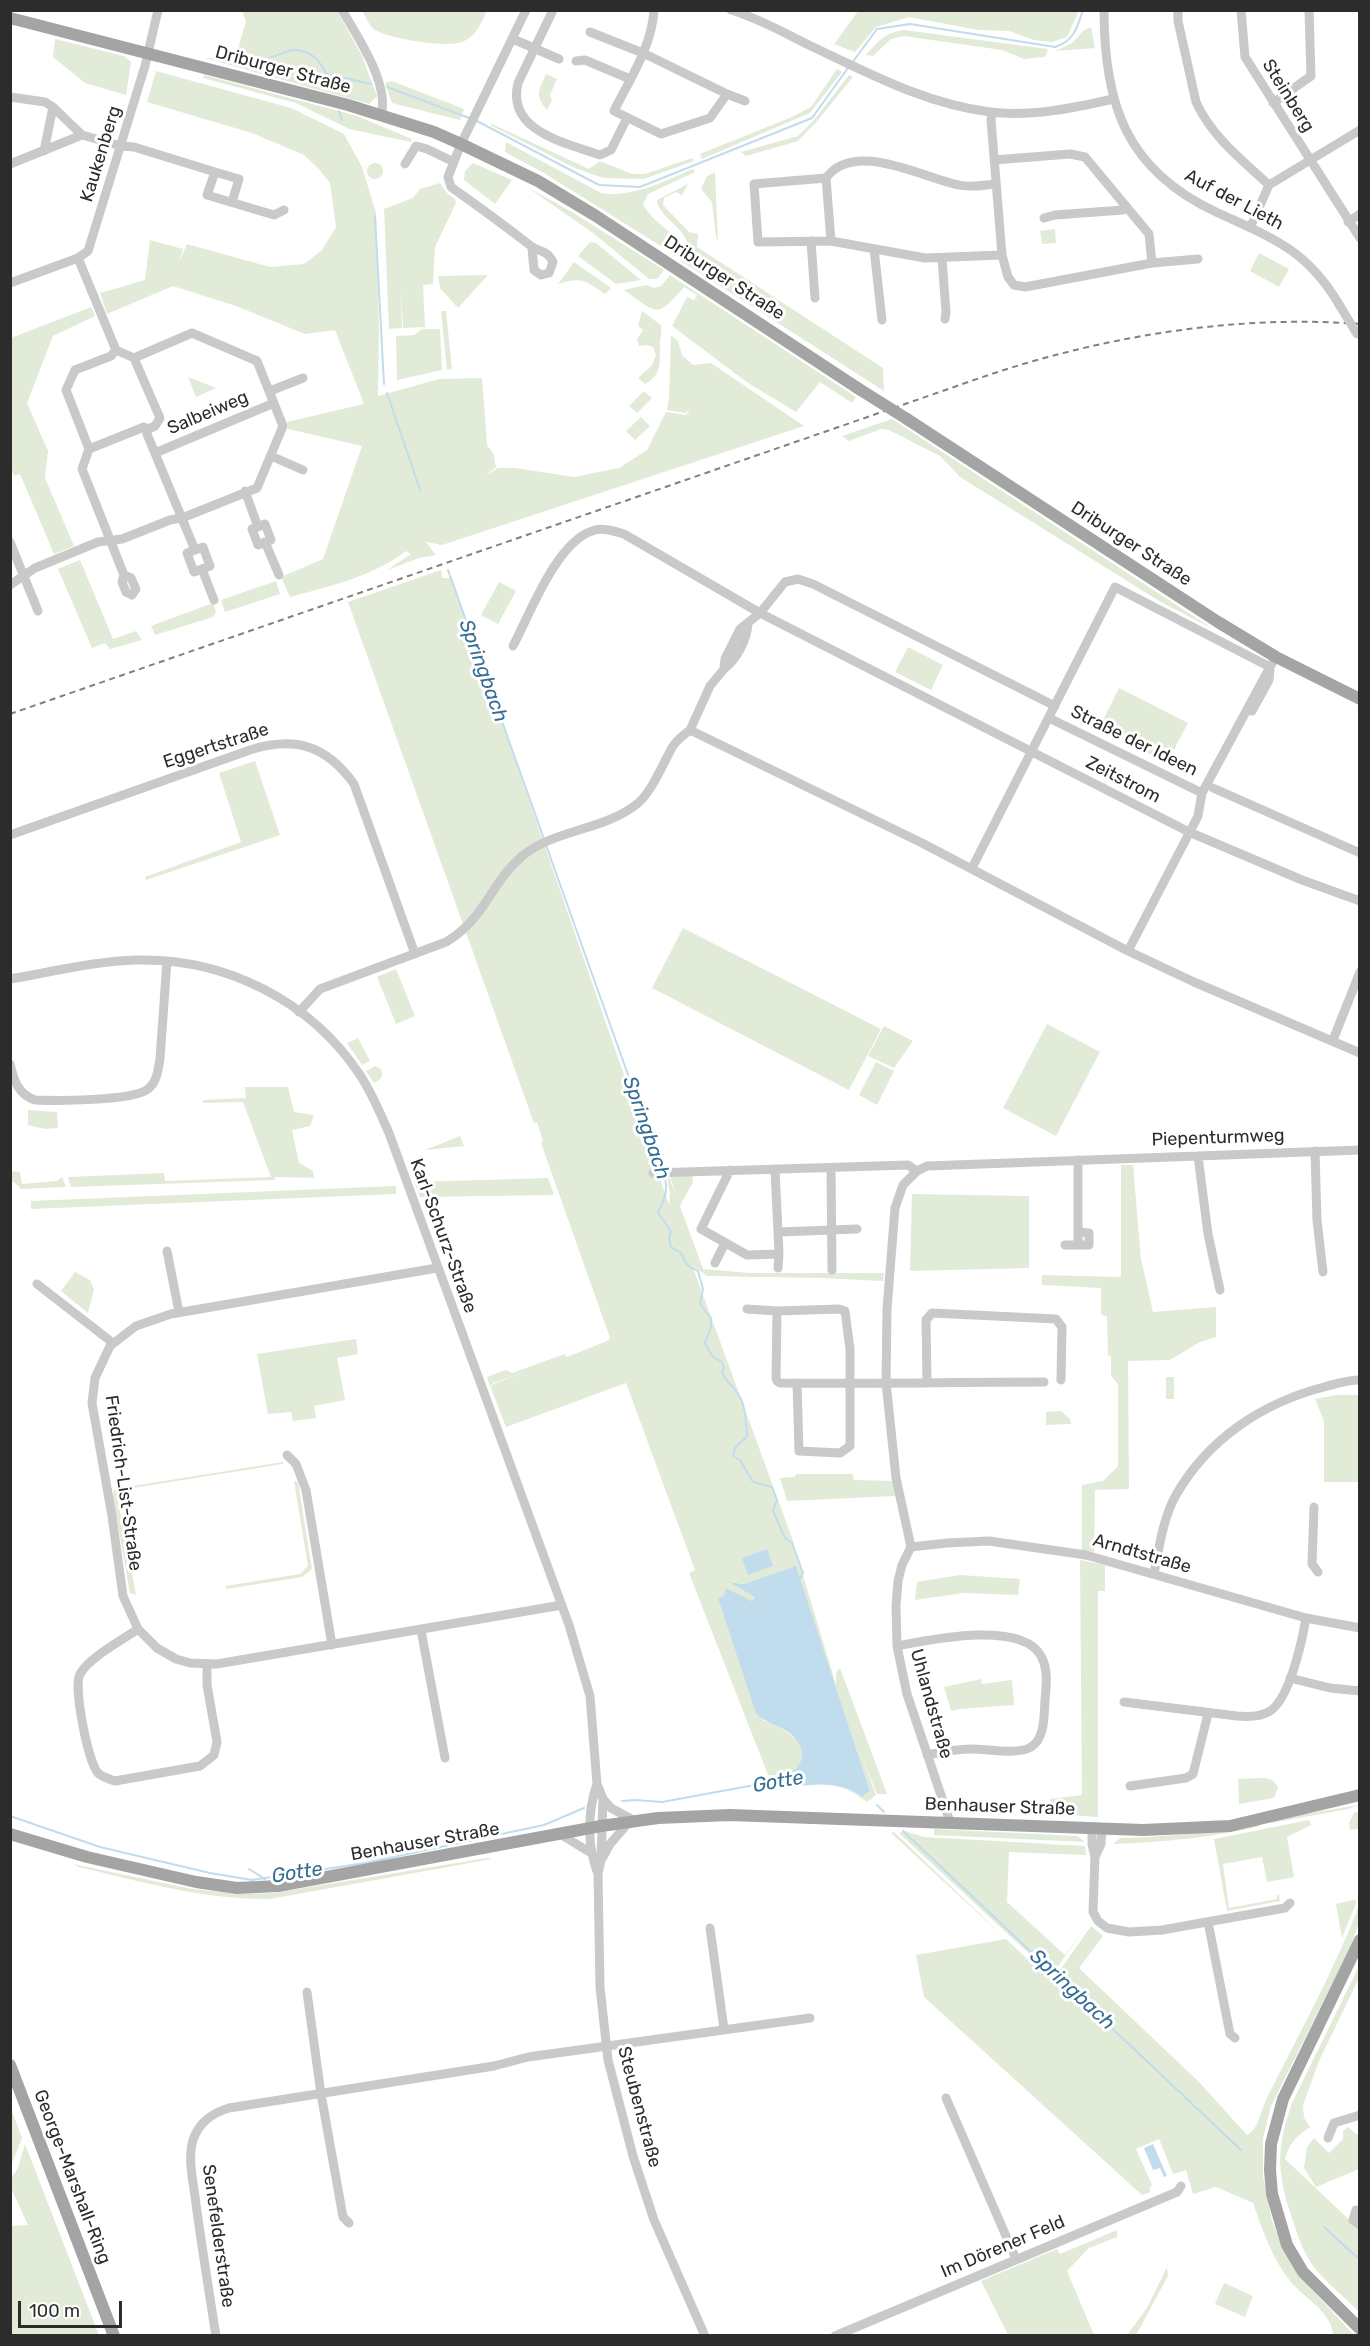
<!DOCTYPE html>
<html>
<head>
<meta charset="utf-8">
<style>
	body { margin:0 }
	#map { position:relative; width:1370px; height:2346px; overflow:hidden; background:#fff; font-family:Rubik,sans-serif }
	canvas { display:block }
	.frame { position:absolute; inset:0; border:12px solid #2c2c2c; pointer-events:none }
	.scale { position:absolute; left:18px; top:2301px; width:104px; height:27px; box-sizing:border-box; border:3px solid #2c2c2c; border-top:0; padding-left:8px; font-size:18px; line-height:21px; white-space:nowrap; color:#2c2c2c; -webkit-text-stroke:4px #fff; paint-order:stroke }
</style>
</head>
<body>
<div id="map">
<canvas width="1370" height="2346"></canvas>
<div class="frame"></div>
<div class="scale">100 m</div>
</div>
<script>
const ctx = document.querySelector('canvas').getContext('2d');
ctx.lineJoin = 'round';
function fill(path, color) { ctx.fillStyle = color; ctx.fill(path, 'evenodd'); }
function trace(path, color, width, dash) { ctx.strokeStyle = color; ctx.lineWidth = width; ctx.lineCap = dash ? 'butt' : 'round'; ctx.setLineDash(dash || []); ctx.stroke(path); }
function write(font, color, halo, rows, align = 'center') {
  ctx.font = font + ' Rubik,sans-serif'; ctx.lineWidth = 6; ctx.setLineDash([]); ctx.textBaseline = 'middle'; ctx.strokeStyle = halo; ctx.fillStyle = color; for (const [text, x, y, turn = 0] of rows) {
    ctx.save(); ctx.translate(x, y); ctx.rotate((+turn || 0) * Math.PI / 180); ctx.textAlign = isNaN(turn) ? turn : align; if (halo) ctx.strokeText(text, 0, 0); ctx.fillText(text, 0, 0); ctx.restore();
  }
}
fill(new Path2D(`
	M859,10L1074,11H1079L1067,37L1052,42L1034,40L1009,31L978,30L909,17L876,27L855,52L834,44Z
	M242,11H337L362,56L377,96L369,104L205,58L235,59L246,21Z
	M362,11H487C481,23 476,37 462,42C446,48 389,39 375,30C369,26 366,17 362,11Z
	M1091,27L1095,48L1055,51L1071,44L1084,30Z
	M904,30L1048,49L1045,57L1024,59L1002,50L904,36L891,39L873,56L866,55C878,41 885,33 904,30Z
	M55,39L124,56L131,62L126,95L85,83L53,57Z
	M837,69L842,72L810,113L702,159L700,154L792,117L811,107Z
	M156,71L291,108L344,134L362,167L376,213L379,331L378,396L439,379L482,378L487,445L493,453L496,467L485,476L498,468H515L574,477L619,468L647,450L666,412L686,415L691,408L686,413L667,410L669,398L671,335L678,341L682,355L693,365L711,363L804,426L442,545L426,542L436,555L419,558L387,570L411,554L406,551C372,577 330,586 290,597L281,577L323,559L362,446L288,429L287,422L364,404L335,330L305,334L236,306L173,286L107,314L100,293L145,280L150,240L183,249L178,264L187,244L270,267L304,264L322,250L336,227L330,183L318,168L304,155L252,133L147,102Z
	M546,74L557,79L550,95L552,100L547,110C534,95 539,90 546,74Z
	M204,75L357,116L412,139L411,142L349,129L296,103L203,78Z
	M849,75L853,77L817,121L798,141L746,156L741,152L798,136L814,120Z
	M392,81L464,109L460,120L392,103L385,83Z
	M490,123L589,169L600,161L632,174H645L692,158L694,161L644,179L603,178L575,168L492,126Z
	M506,142L601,193C634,198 664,181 693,169L695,172L648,194L643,205L653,218L674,236L676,242L672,253L544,173L505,152Z
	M367 171a8 8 0 1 1 16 0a8 8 0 1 1-16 0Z
	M473,163L512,180L495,204L464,180L465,171Z
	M715,172L718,241L716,237L712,202L701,189L707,176Z
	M440,183L447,193L455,199L456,203L435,247L433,284L423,285L425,327L403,328L401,286L402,328L389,329L384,209L413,198L420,189Z
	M688,184L682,195L676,192L664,198L663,205L689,232L698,234L697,247L883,368L884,391L681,261C683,257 687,252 687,247C690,230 658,218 657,200Z
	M527,187L572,212L664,270L657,279H649L593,233Z
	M1055,229L1056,243L1042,244L1040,231Z
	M590,242L596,243L641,280L616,284L578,256Z
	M1259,253L1289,269L1279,287L1250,271Z
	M574,262L611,288L605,294C587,281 581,276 558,284Z
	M488,275L458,308L440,288L438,276Z
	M670,275L856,397L852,403L820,382L796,412L748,383L672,326L687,297L694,300L697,295L684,287C656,320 657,313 624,290L646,285L654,288L661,286Z
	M91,307L95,316L53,336L27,403L48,451L45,478L74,546L54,554L20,474L14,476L11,468V338Z
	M441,311H446L452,369L447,370Z
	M642,311L661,325C662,332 660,338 660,345C659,363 663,374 645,384L638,378L652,365L656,355L653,347L646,345L639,346L637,339L643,330L638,326Z
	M422,329H440L442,370L397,380L396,336L414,335Z
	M188,377L216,388L196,397Z
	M644,391L652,398L637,413L629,406Z
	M641,417L650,426L635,440L626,431Z
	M892,419L1213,629L1161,602L960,477L940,456L889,430L881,429L849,441L842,436Z
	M80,560L113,639L136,631L142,640L110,649L105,643L92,648L58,569Z
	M441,570L442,578H452L669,1205L670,1194L667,1177H669L676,1196L670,1176L692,1175L693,1182L680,1206L703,1269L749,1273H884L883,1281L821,1278L707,1276L692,1265L791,1535L836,1685V1673L840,1668L887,1794H877L859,1749L876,1795L867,1802C836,1778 811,1785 774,1790L689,1573L695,1570L626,1383L506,1427L491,1388L493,1384L528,1371L493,1383L490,1387L487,1377L506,1370L512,1373L565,1354L567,1357L607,1341L610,1338L541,1143L543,1141L537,1122L534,1123L348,602ZM796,1567L870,1791L862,1797C835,1780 806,1785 775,1789L774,1784C782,1779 795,1773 800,1764C814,1741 778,1727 763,1720L719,1598L724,1597L725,1589L752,1601L755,1597L731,1582L744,1584Z
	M276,581L280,594L225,612L221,600Z
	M499,582L516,591L498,624L481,615Z
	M213,603L216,612L213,617L155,635L151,626Z
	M908,647L943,665L931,690L895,672Z
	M1119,688L1188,723L1167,763L1099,728Z
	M255,761L280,835L146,880L145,877L241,842L219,773Z
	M683,928L881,1029L849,1090L652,988Z
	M396,969L415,1016L396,1024L377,977Z
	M1047,1024L1100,1052L1056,1136L1003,1108Z
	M884,1026L913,1041L894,1068L868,1056Z
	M358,1038L370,1061L362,1065L347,1043Z
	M876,1062L894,1071L877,1105L859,1095Z
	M375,1066L381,1069C384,1077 381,1079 374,1083L366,1071Z
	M245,1087H288L294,1112L314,1115L310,1126L292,1130L299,1163L313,1171L314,1178L275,1177V1180L71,1187L68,1177L164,1173L165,1181L271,1177L243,1102L203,1103V1100L246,1098Z
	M28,1110L57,1112L58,1128L45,1129L28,1125Z
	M460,1136L464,1146L425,1150Z
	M1121,1165H1133L1141,1259L1153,1312L1216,1307V1337L1200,1342L1170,1360L1128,1361L1129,1489L1095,1490L1094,1552L1082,1550V1485L1103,1481L1118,1466V1384L1111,1376V1356L1108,1355L1107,1316L1101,1315V1288L1042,1285V1275L1121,1277Z
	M11,1171L20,1172L22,1184L57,1181L62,1177L66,1187L21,1189L14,1182L11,1181Z
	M548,1178L554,1195L420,1197L414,1182Z
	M396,1186V1194L31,1209V1201Z
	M912,1194L1029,1196V1268L910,1271Z
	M75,1272L90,1280L94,1290L88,1313L61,1291Z
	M356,1339L358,1354L337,1358L345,1400L314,1406L316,1418L293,1421L291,1412L268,1414L257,1354Z
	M1166,1377H1174V1399H1166Z
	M1336,1395H1359V1482H1324V1421L1315,1399Z
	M1061,1411L1070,1419L1071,1424L1046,1425V1412Z
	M283,1462V1464L120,1490V1488Z
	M796,1474H853L854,1480L894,1481L895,1496L787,1501L780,1478L795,1477Z
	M294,1481L298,1482L312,1569L302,1577L226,1589V1586L300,1574L308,1566Z
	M114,1490H116L136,1595L130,1593L113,1497Z
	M1080,1560L1105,1565V1591H1098V1817L1054,1814L1050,1799L1082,1795Z
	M960,1575L1020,1579L1018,1595L963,1593L915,1600L917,1582Z
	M981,1679L982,1684L1012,1680L1014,1705L959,1709L951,1711L944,1687Z
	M1261,1778C1270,1778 1274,1780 1278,1788L1274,1798L1239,1804L1238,1779Z
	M1359,1805L1348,1809L1271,1823L1269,1820Z
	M1359,1812L1360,1834H1359L1358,1829L1350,1830L1349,1823L1354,1813Z
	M1309,1820L1311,1825L1287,1837L1294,1877L1267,1882L1262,1857L1223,1864L1229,1908L1277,1899V1895H1279L1280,1901L1227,1911L1214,1839Z
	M1259,1822L1260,1826C1209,1838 1165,1842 1113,1844L1120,1838C1167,1837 1213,1832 1259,1822Z
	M934,1829L1077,1836L1085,1842L934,1835Z
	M905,1831L924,1837L1085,1846L1086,1855L1009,1852L1007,1902L1065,1955L1088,1924L1056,1969L1060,1970L1091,1926L1103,1936L1079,1968L1199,2082L1247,2135C1259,2129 1260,2112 1266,2100C1298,2035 1333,1973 1359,1906V1923L1350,1948L1271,2106L1263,2139V2176L1272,2221L1282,2246L1299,2276L1354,2335H1333C1332,2312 1305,2299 1291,2282C1272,2259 1263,2231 1253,2203L1216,2187L1193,2194L1186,2170L1173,2174L1159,2139L1136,2149L1152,2185L1149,2189L1151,2192L1142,2195L924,1997L916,1955L1006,1939L891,1833L894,1832L1048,1979L1051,1974L899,1833Z
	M487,1858L492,1859L270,1899C205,1900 143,1882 79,1867L73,1864L192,1889L238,1894L274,1893Z
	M1353,1900L1357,1901L1342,1938L1336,1904Z
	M1359,1966V1978L1319,2061L1303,2105L1304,2118L1310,2127C1297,2136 1289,2143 1285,2159L1359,2229V2312C1345,2297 1326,2283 1313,2266C1305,2255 1298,2238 1294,2224C1277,2175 1275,2152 1292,2103Z
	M11,2109L22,2138L11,2166H10Z
	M1348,2127L1359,2136V2169L1316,2187L1304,2168L1307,2147L1314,2138L1329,2153L1343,2139V2131Z
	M25,2144L99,2335H11V2226L28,2225L11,2188V2178L18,2168Z
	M1117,2230V2237L1089,2248L1067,2271L1094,2335H1008L981,2281L1057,2249L1060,2254Z
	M1167,2267L1168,2276L1136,2335H1127L1147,2308Z
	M1224,2283L1253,2296L1245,2317L1215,2304Z`), '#e2ebd7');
fill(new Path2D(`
	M767,1549L773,1566L748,1575L742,1558Z
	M796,1566L870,1791L862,1797C836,1778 804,1785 775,1790L773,1784C787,1776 809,1766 800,1746C797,1740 794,1736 788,1732C777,1725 765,1723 756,1713L718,1598L724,1596L725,1588L752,1601L755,1597L729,1582L744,1584Z
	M1153,2144L1167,2176L1164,2177L1160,2168L1153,2170L1144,2148Z`), '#c1dced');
trace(new Path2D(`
	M271,57C278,56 286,50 293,50C315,49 325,68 331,86
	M852,63L877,29L910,24L1055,47C1074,41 1077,28 1083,10
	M327,74L371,84
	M387,87L472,119
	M339,111L342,120
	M477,121L599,185L640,187L812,118L848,68
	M375,216L384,384
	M387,393L420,490
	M448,570L544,839
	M546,845L662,1170
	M664,1175C669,1190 664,1200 658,1213L671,1231L669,1239L671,1247L681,1253L687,1265L698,1271L703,1289L700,1304L711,1318V1327L705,1343L712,1356L722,1362L724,1368L722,1373C727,1383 738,1390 742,1401C746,1411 746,1425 747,1436L735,1448L733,1456L740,1460L753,1482L772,1487L777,1500L773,1511L785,1538L792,1543L803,1573L799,1580
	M622,1801L635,1800L662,1802L782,1780
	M877,1805L884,1812
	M10,1816L100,1847L210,1873L252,1880L365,1863L544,1825L584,1808
	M903,1831L1241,2150
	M249,1869L265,1879
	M1324,2227L1360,2260`), '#c1dced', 2);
trace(new Path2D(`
	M342,10C357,36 390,84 381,115
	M526,10L461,144L448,177L451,187C478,206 505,226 531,246C539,253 546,248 553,262L549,273L541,275L534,270L532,248
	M553,10L518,83C506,132 567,143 600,155L611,150L627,118
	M731,10C761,19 788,35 815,48C872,75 927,104 990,112C1031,117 1074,108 1113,99
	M1104,10C1104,104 1126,170 1216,212C1272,238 1307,249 1340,306
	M1178,10V21L1196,102C1212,137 1242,160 1269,185
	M1241,10L1245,57L1360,238
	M590,32L643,53L727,94L710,118L661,134L614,111C630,79 652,46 654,10
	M513,39L559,59
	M576,61L585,60L630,79
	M727,94L745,101
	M10,97L45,102L53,107L82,135
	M1273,103L1311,76L1309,10
	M992,112L991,120L1002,255L1008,277L1014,285L1025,287L1152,263L1198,259
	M44,151L53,107
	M994,160L1070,154L1085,157L1149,234L1152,263
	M10,164L82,135L121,146L134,147L215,172L207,195L274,215L284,210
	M405,164L416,146L427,149L454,162
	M215,172L239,179L232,202
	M826,178L754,184L758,242L831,241L925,258L1002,255
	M1044,218L1055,215L1123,210L1127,207
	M1348,222L1360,214
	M1250,228L1269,185L1360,130
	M811,241L815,298
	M831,241L826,178C854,139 923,178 959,185C971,188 984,185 996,184
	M874,249L882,320
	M78,258L116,350L111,356L75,370L66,390L89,449L82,469L124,575L122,582L126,592L132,595L136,589L131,578L124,575
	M942,258L946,312L945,319
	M10,283L78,258L88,251L145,66L158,10
	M270,391L303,378
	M148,429L147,434L195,550
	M89,449L144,427L148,429L155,426L160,418L134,358
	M155,453L274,403
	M271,456L303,470
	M245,491L258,527
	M265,524L271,540L258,545L252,529Z
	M10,542L38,611
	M265,542L279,575
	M203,547L210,566L194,572L187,553Z
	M202,569L214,600
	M10,585L35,568L98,542L122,539L170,520L182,518L257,488L283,426L257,361L192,333L134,358L116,350
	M513,646C530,614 556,543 592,531C603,527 614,531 624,534L760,613L1189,832L1302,880L1360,901
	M724,669C737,659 747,640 748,623
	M1252,711L1269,680L1270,669
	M1049,718L1202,793
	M690,730L710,686L724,669L725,659L740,629L760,613L785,582L798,579L813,584L1055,706
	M1213,788L1360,853
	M10,835L250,750C295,736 326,745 354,784L415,954
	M972,868L1115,587L1270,667L1276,657
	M1128,951L1198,816L1202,793L1270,667
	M10,979C52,972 95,961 137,960C226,958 311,1001 360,1075C372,1093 380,1113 389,1133L569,1625L590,1696L597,1784L603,1799L601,1860L598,1874L600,1987L608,2060L633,2156L654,2220L705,2336
	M299,1012L320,989L446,942C485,919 490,884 521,857C554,829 603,831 637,804C652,792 663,763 673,746C677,740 684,735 690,730L922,843L1128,951L1194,982L1360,1053
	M1333,1040L1360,972
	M10,1064C14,1081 18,1094 35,1100C56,1101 133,1101 148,1089C157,1082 158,1070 160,1059L167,961
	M1315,1151L1317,1220L1323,1272
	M1198,1156L1208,1234L1220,1290
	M831,1168L832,1270
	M730,1170L701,1229L747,1255L779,1254L775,1169
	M653,1173L908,1165L917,1171
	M779,1232L857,1229
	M1078,1232L1089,1233V1245H1078
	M1065,1245H1078V1160
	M167,1251L179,1312
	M715,1263L725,1243
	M437,1268L171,1314L136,1326L110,1346L95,1378L92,1403L112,1516L123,1596L138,1629L157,1648L176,1659L190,1663L217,1664L562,1605
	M778,1268L779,1254
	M37,1284L113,1343
	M747,1309L777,1311
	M927,1382L926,1320L932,1313L1056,1319L1062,1327L1061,1380
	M797,1383L799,1451L840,1453L850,1446V1349L845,1311L839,1309L777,1311L776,1378L777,1381L780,1383C868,1384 956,1382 1044,1382
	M287,1455L296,1464L306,1490L332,1645
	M1314,1507L1312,1564L1318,1572
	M911,1547L947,1543L989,1541L1086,1555L1306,1618L1360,1628
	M1154,1574C1159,1548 1163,1518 1176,1495C1208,1439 1262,1403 1324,1387C1335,1384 1347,1380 1360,1380
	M138,1629C122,1640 90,1657 80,1674C73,1687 88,1762 98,1773C102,1777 109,1779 115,1781L200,1766L214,1755L217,1742L207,1685V1665
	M421,1630L445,1758
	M897,1646C929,1640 1021,1620 1041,1656C1049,1671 1046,1686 1045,1701C1044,1715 1045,1739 1031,1747C1018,1755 988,1749 972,1749C957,1749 941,1752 927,1755
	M1290,1678L1330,1688L1360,1691
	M1124,1702L1237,1716C1248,1717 1261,1717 1270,1711C1290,1698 1302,1641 1306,1618
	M597,1784C587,1813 587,1846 598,1874
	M1130,1786L1186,1778L1193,1774L1208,1714
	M603,1799L611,1808L635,1821
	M950,1822L907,1694L897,1646L896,1606L898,1581L902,1565L911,1547L896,1478L886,1382L887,1309L895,1208L903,1185L917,1171L927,1166L1360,1150
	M1092,1829V1844L1095,1857
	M1102,1829L1101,1844L1095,1857L1093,1912L1098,1921L1107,1928L1129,1932L1162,1930L1285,1908L1290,1903
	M560,1834L591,1853
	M603,1857L610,1844L629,1822
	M1208,1922L1230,2034L1235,2038
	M710,1928L724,2029
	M307,1992L321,2094L343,2217L349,2223
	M946,2098L1016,2259
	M1328,2138L1334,2123L1360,2115
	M1356,2210L1353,2220L1360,2225
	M216,2336C209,2292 202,2248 196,2204C194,2184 187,2160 193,2140C199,2122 212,2113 229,2108L494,2066L528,2057L810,2018
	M835,2336L1177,2192L1181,2186`), '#c9c9c9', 9);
trace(new Path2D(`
	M10,18L348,105L434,132L461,144L538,181L596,216L859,389
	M907,419L1218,622L1276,657L1360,699
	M10,1834L87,1857L196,1882L237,1888L278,1886L601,1826L658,1818L730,1815L1143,1830L1230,1826L1360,1795
	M1360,1940L1283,2099L1271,2144L1270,2170L1272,2194L1287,2245L1303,2272L1360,2329
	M10,2065L114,2336`), '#a4a4a4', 12);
trace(new Path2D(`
	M10,714L905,404C952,388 999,370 1048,357C1148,330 1256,316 1360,324`), '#818181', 2, [6, 4.5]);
trace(new Path2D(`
	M1340,306L1357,334`), '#c9c9c9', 9);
trace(new Path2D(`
	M859,389L907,419`), '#a4a4a4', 12);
write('18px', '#2c2c2c', '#fff', [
	["Driburger Straße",283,70,15],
	["Steinberg",1288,96,58],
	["Kaukenberg",101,154,-73],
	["Auf der Lieth",1234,200,28],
	["Driburger Straße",724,278,33],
	["Salbeiweg",208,413,-23],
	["Driburger Straße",1131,544,33],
	["Straße der Ideen",1134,741,26],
	["Eggertstraße",216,746,-18],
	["Zeitstrom",1123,780,27],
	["Piepenturmweg",1218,1138,-2],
	["Karl-Schurz-Straße",443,1236,70],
	["Friedrich-List-Straße",123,1483,82],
	["Arndtstraße",1142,1554,16],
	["Uhlandstraße",931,1704,74],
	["Benhauser Straße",1000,1807,2],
	["Benhauser Straße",425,1842,-10],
	["Steubenstraße",639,2107,75],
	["George-Marshall-Ring",72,2177,69],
	["Senefelderstraße",218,2236,82],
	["Im Dörener Feld",1003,2247,-23]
]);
write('italic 20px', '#346e94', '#fff', [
	["Springbach",483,671,70],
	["Springbach",646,1128,71],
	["Gotte",778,1782,-10],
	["Gotte",297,1873,-9],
	["Springbach",1072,1990,43]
]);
</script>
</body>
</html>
